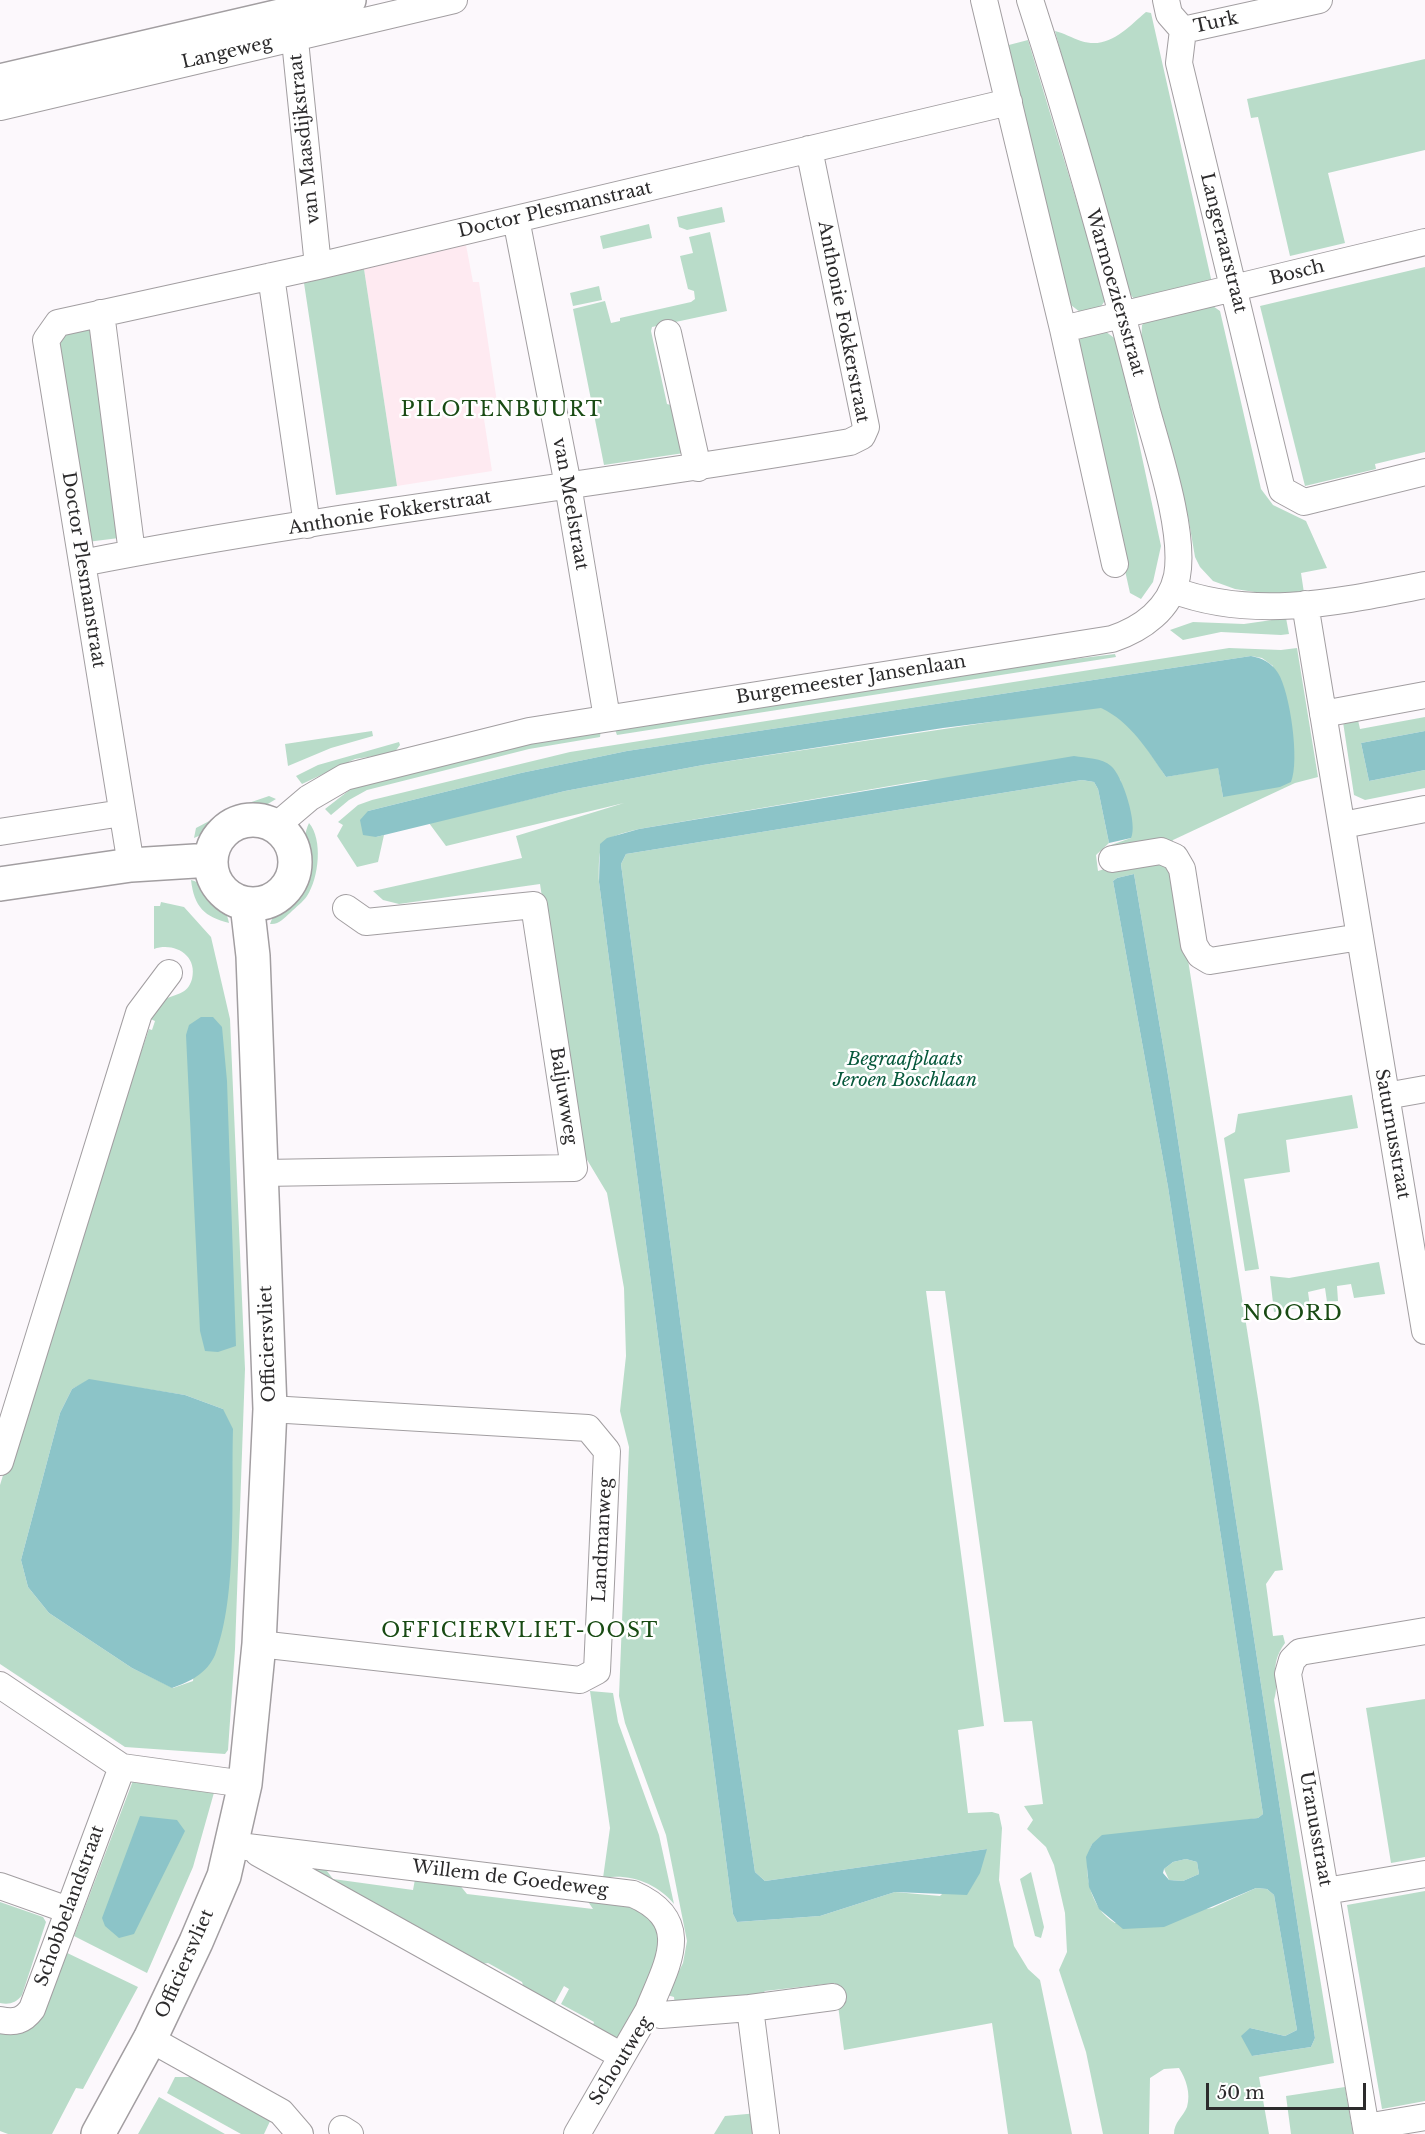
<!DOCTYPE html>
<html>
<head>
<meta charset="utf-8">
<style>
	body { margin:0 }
	#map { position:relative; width:1425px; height:2134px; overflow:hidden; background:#fcf8fc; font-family:"Libre Baskerville",serif }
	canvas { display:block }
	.scale { position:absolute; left:1206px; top:2083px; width:160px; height:27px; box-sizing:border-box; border:3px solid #2c2b2c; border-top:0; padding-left:8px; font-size:18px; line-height:21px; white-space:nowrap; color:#2c2b2c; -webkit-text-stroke:4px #fff; paint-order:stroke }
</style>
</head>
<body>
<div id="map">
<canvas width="1425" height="2134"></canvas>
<div class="scale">50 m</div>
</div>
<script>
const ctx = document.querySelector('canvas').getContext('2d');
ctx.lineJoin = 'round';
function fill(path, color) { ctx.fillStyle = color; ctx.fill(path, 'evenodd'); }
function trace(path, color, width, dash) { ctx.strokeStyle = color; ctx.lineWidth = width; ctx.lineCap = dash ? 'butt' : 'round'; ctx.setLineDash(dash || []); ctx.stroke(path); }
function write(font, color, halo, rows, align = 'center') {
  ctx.font = font + ' "Libre Baskerville",serif'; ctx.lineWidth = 5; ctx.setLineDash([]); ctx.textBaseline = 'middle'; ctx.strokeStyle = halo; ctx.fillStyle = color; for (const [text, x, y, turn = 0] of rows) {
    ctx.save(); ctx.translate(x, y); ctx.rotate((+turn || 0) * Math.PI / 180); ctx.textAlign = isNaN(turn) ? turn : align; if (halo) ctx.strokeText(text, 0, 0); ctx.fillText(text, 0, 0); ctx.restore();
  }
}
fill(new Path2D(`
	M466,245L473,282H479L497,402L482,406L492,471L397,486L364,269Z`), '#feeaf1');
fill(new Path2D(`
	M1146,12L1151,13L1212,283L1134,299L1124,286L1055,31C1064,33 1072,38 1081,41C1109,50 1127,28 1146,12Z
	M1028,40L1104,292V302L1100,308L1080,312L1067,302L1005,46Z
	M1425,59V150L1328,173L1345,243L1290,256L1258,117L1251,118L1247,99Z
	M722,207L725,222L687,230L679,227L677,217Z
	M649,224L652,238L603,249L600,236Z
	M710,232L727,311L652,327L651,331L667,404L678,407L684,453L604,465L573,309L605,301L611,323L620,321V318L691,302L695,299L694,291L688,289L680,256L693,253L689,237Z
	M1425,267V452L1375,464L1376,469L1305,486L1260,306Z
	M364,269L397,486L336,495L304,283Z
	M599,286L602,300L573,306L570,293Z
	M1210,304L1220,311L1261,489L1273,505L1306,521L1327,568L1301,573L1304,593L1268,594L1235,589L1213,581L1200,567L1195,557L1188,516L1141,343L1142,325L1150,318Z
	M93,324L127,537L87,542L51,334Z
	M1105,331L1117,340L1161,546L1153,582L1141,599L1130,593L1077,355L1076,341L1085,333Z
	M1286,618L1289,634L1281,635L1221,632L1183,640L1170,630L1193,622L1244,624Z
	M1229,648L1281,650L1297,648L1318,777L1295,783L1173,840L1171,845L1112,852L1111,845L1131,838L1120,779L925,780L639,829C598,839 599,841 599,882L733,1914L737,1922L820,1916L895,1892L940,1896L987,1849L765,1881L755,1872L726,1673L621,864L626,854L1082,780L1094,782L1098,789L1109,843L1096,855L1098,871L1124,863L1163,861L1174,872L1259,1405L1283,1570L1275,1571L1266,1584L1273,1636L1283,1635L1285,1643C1267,1668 1281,1679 1274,1700L1334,2063L1259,2077L1269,2134H1174C1174,2122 1183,2117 1187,2107C1191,2093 1186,2079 1179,2068L1164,2069L1150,2078L1149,2134H1103L1086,2052L1059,1970L1067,1952L1065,1913L1054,1865L1046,1847L1027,1829L1033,1820L1024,1806L1043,1804L1032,1721L1004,1722L945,1291H926L984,1726L958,1730L968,1813L992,1812L999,1814L1002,1828L999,1880L1014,1946L1028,1969L1040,1980L1072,2134H1008L992,2023L844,2050L835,1983L765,1991L758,1998L675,2008L674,1997L667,1995L683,1963L687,1941L666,1835L625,1723L619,1696L629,1447L620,1411L626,1356L624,1288L607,1193L580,1148L540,884L399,904L383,900L373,891L522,858L516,836L624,803L446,846L429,823L565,791L703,765L1078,709C1085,709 1095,706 1102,708C1128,715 1152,756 1166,777L1218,767L1223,797L1273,666L1262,658L1251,656L627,751L521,773L368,811L376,837L384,835L378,862L357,867L337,836L343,825L338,822L358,805L372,800L570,752ZM1134,874L1168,1075L1315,2038L1311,2047L1252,2056L1250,2028L1285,2036L1297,2030L1274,1895L1267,1889L1256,1888L1212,1908L1115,1923C1090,1909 1081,1869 1092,1844L1258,1818L1263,1814L1168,1187L1113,881L1117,878Z
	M1115,654L1116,657L617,735L614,727L993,669Z
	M1425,717V731L1361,743L1369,781L1425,770V788L1365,800L1354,795L1343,722L1358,720L1360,729Z
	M601,729L600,737L529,749L367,790L349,800L331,815L325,809L352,788L453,758Z
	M372,731L373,736L331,748L288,766L285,744Z
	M399,742L400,745L394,753L355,759L302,784L296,776L318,765Z
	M269,796L276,799L258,810L225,818L210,831L194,838L196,828L234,808Z
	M309,823C323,839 319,878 307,896C303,902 296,907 290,913C284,918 279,925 270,924C277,905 296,897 302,878C309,859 300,842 309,823Z
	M191,880C209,885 226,905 229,923C205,917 194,907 191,880Z
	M161,902L184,907L211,937L230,1019L245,1369L235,1649L228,1750L225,1754L125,1747L0,1664V1485L68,1264L149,1029L152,1030L155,1021L148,1018C153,1012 158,1004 164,1000C175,993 187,996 192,979C198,954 173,942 154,949V906H160ZM89,1380L185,1395L223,1409L193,1681L173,1688L132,1668L49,1613L28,1587L21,1560L60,1413L72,1389Z
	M1352,1095L1358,1128L1286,1140L1290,1172L1244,1179L1259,1269L1245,1271L1224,1138L1235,1132L1238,1114Z
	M1379,1262L1385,1294L1354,1298L1351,1284L1337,1286L1338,1301L1327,1302L1325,1288L1308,1292L1310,1306L1274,1312L1270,1276L1289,1278Z
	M590,1691L613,1693L618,1722L659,1835L674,1904C657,1883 629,1873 603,1878L610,1828Z
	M1425,1699V1857L1391,1863L1366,1708Z
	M134,1778L215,1789L193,1867L147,1973L74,1936Z
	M1186,1859L1197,1862L1199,1874L1183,1881L1169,1880L1164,1869L1173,1862Z
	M321,1863L333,1879L413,1890L416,1874L454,1878L467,1894L593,1909L585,1897L652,1910L665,1953L626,2033L615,2039L591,2030L594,2022L561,2004L569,1989L564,1986L552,2008L526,1994L522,1982L488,1963L474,1965L298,1866Z
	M1031,1872L1044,1927L1041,1938L1035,1936L1020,1879Z
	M1425,1891V2101L1382,2109L1347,1905Z
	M0,1902L43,1917L46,1922L22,1995C16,2003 9,2005 0,2003Z
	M61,1950L138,1987L83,2089L76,2088L52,2134H8L0,2131V2033L15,2034Z
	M175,2077H197L272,2117L264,2134H241L167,2093Z
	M1345,2087L1353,2134H1291L1286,2096Z
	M159,2097L225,2134H138Z
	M758,2113L762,2134H714L725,2116Z`), '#b9dcc9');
fill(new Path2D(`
	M1251,656C1262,658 1272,663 1278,673C1290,692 1300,761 1291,782L1280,787L1223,797L1218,768L1166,777C1148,751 1131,722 1101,708L943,728L703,765L565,791L376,837L363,835L360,820L368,811L521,773L627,751Z
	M1425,731V770L1369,781L1361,743Z
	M1074,756C1086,758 1102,758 1111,766C1123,776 1138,825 1131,838L1109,843L1098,789L1094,782L1082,780L626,854L621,864L726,1673L755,1872L765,1881L987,1849L980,1873L967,1895L895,1892L820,1916L737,1922L733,1914L599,882L600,844L607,838L639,829Z
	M1134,874L1168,1075L1315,2038L1311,2047L1252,2056L1241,2036L1250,2028L1285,2036L1297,2030L1274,1895L1267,1889L1256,1888L1164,1927L1123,1929L1099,1909L1089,1887L1086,1857L1092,1844L1102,1835L1258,1818L1263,1814L1168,1187L1113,881L1117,878ZM1186,1859L1197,1862L1199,1874L1183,1881L1169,1880L1163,1873L1164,1869L1173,1862Z
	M201,1017H213L222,1027L227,1081L236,1346L218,1352L205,1351L200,1331L186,1035L189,1025Z
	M89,1379L185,1395L223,1409L233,1429C231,1493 238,1597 215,1655C207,1673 190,1682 172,1688L132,1668L49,1613L28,1587L21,1560L60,1413L72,1389Z
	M140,1816L177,1820L185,1831L134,1934L119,1938L105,1926L102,1918Z`), '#8cc4c8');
const minor = new Path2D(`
	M984,0L1063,329L1115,564
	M1166,0L1169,14L1183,30L1179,63L1282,490L1304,502L1425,472
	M293,21L318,266
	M1183,30L1319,0
	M0,107L454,0
	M516,219L568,485L607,718
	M271,276L307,525
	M101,313L132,553
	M1063,329L1425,242
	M668,333L698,468
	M82,563C336,513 595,486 850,442L862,436L866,427L809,149
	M1173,590C1255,621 1342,601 1425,585
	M1305,604L1425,1331
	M1323,714L1425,695
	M1343,825L1425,809
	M276,826L309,798L345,777L529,731L1112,639C1142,629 1170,609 1177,576C1185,533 1159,454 1147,411C1112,273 1074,135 1030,0
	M0,832L122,813
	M1112,859L1161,851L1175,857L1182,869L1194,945L1200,955L1210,961L1360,937
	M131,865L46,340L58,323L318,266L1009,102
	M1386,1096L1425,1089
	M262,1173L574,1168L534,905L366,922L346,908
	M0,1462L139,1013L169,973
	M259,1644L580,1680L597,1671L607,1451L588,1428L270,1409
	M0,1685L122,1767L245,1784
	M247,1847L633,1894C695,1921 667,1964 648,2011
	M258,1853L622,2056
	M0,1886L68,1910
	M1326,1891L1425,1874
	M750,2008L833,1997
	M0,2020C15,2023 23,2021 32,2009L122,1767
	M150,2039L281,2112L300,2134
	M1366,2127L1425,2117
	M342,2129L350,2134
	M577,2134L648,2011L661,2015L750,2008L766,2134
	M1367,2134L1288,1674L1292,1660L1300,1652L1425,1631`);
const major = new Path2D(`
	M0,81L349,0
	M211 862a42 42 0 1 1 84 0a42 42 0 1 1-84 0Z
	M0,884L131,865L211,860
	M98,2134L150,2039L196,1942L224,1876L245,1784L259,1644L270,1409L253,956L247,904`);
trace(minor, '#a29ea1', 28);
trace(major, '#a29ea1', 36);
trace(minor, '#fff', 26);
trace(major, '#fff', 33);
write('18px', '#2c2b2c', '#fff', [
	["Turk",1216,23,-12],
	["Langeweg",227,53,-13],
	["van Maasdijkstraat",305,139,-96],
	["Doctor Plesmanstraat",555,210,-13],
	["Langeraarstraat",1223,243,76],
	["Bosch",1297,273,-14],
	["Warmoeziersstraat",1115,293,74],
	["Anthonie Fokkerstraat",843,322,79],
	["van Meelstraat",570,504,80],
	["Anthonie Fokkerstraat",390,513,-9],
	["Doctor Plesmanstraat",83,570,81],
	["Burgemeester Jansenlaan",851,680,-9],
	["Baljuwweg",563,1096,81],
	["Saturnusstraat",1392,1134,80],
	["Officiersvliet",268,1344,-92],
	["Landmanweg",603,1540,-87],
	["Uranusstraat",1315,1829,80],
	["Willem de Goedeweg",510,1879,7],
	["Schobbelandstraat",70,1906,-70],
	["Officiersvliet",185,1964,-66],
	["Schoutweg",621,2061,-58]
]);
write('italic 18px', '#06583b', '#fff', [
	["Begraafplaats",905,1060],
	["Jeroen Boschlaan",905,1081]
]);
ctx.letterSpacing = '1.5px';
write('20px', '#194b14', '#fff', [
	["PILOTENBUURT",502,410],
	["OFFICIERVLIET-OOST",520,1631]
]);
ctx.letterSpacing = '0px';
ctx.letterSpacing = '1.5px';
write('21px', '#194b14', '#fff', [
	["NOORD",1293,1314]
]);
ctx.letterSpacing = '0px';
</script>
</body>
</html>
